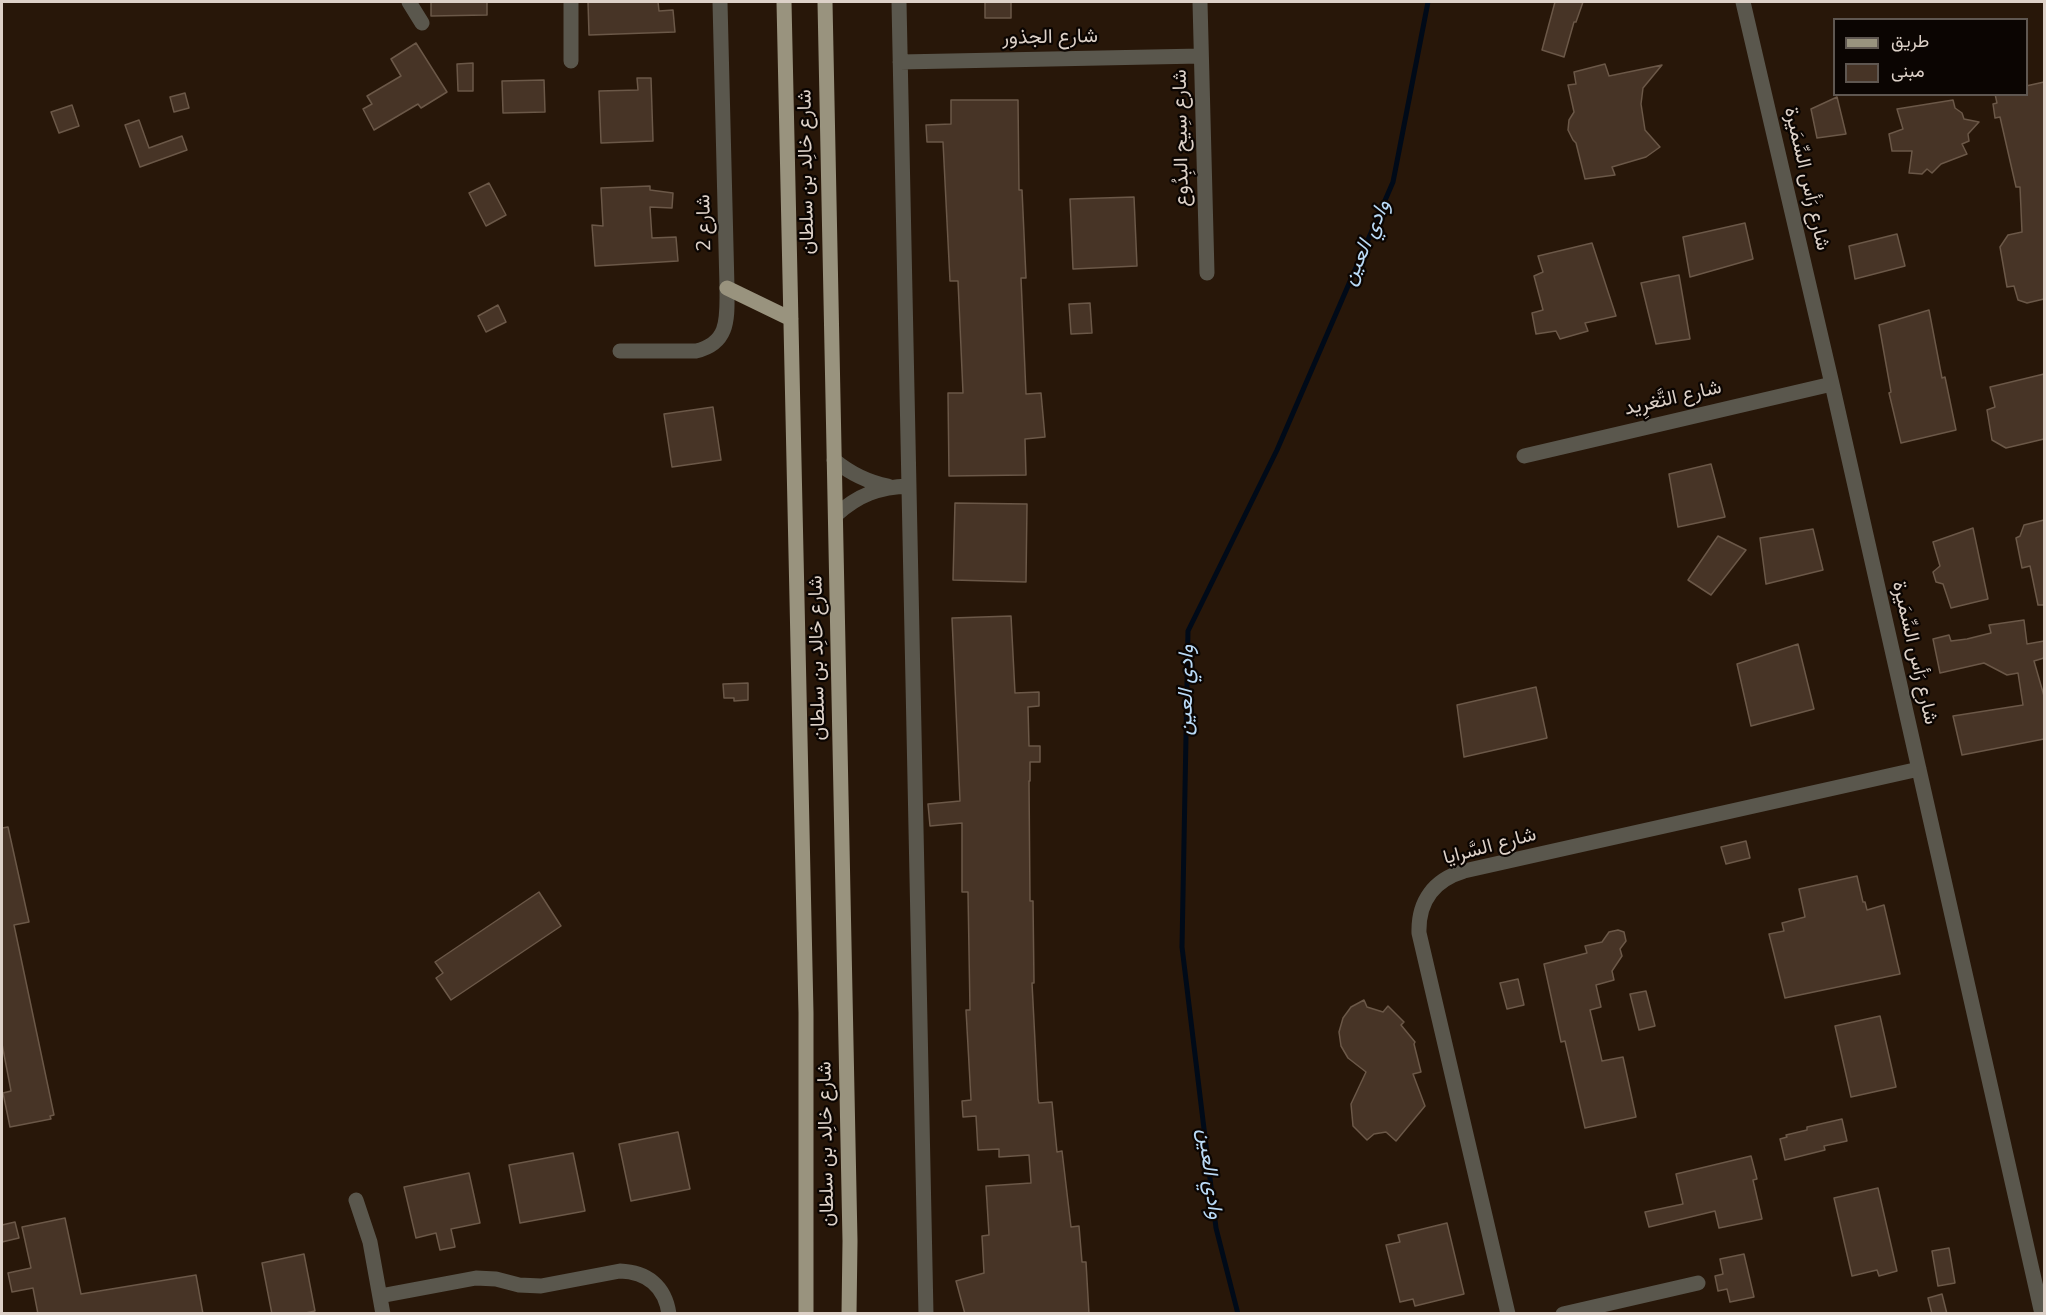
<!DOCTYPE html>
<html>
<head>
<meta charset="utf-8">
<style>
	body { margin:0 }
	#map { position:relative; width:2046px; height:1315px; overflow:hidden; background:#281709; font-family:"Nunito Sans",Vazirmatn,sans-serif }
	canvas { display:block }
	.frame { position:absolute; inset:0; border:3px solid #ddd1c8; pointer-events:none }
	.legend { position:absolute; left:1833px; top:18px; width:195px; height:78px; box-sizing:border-box; background:#0b0502; border:2px solid #5f5751; margin:0; padding:8px 10px; list-style:none; font-size:18px; color:#ddd1c8 }
	.legend li { display:flex; align-items:center; gap:12px; height:30px }
	.legend b { width:30px; border:2px solid #5f5751 }
</style>
</head>
<body>
<div id="map">
<canvas width="2046" height="1315"></canvas>
<div class="frame"></div>
<ul class="legend">
<li><b style="height:8px;background:#99937e"></b>طريق</li>
<li><b style="height:16px;background:#473426"></b>مبنى</li>
</ul>
</div>
<script>
const ctx = document.querySelector('canvas').getContext('2d');
ctx.lineJoin = 'round';
function trace(path, color, width, dash) { ctx.strokeStyle = color; ctx.lineWidth = width; ctx.lineCap = dash ? 'butt' : 'round'; ctx.setLineDash(dash || []); ctx.stroke(path); }
function fill(path, color) { ctx.fillStyle = color; ctx.fill(path, 'evenodd'); }
function write(font, color, halo, rows, align = 'center') {
  ctx.font = font + ' "Nunito Sans",Vazirmatn,sans-serif'; ctx.lineWidth = 4.5; ctx.setLineDash([]); ctx.textBaseline = 'middle'; ctx.strokeStyle = halo; ctx.fillStyle = color; for (const [text, x, y, turn = 0] of rows) {
    ctx.save(); ctx.translate(x, y); ctx.rotate((+turn || 0) * Math.PI / 180); ctx.textAlign = isNaN(turn) ? turn : align; if (halo) ctx.strokeText(text, 0, 0); ctx.fillText(text, 0, 0); ctx.restore();
  }
}
trace(new Path2D(`
	M1238,1314L1216,1228L1182,947L1188,631L1277,450L1393,182L1428,2`), '#000a18', 5);
const building = new Path2D(`
	M431,2H487V15L431,16Z
	M588,2H658L659,11L673,10L675,32L589,35Z
	M985,2H1011V18H985Z
	M1555,2H1583L1576,22H1574L1564,57L1542,50Z
	M416,43L447,92L421,108L418,104L374,130L363,109L372,104L367,96L401,76L391,59Z
	M473,63V91H458L457,64Z
	M1605,64L1609,76L1662,65L1643,88L1641,104L1645,130L1660,147L1646,157L1612,167L1615,175L1585,179L1576,143L1573,140L1568,130L1569,120L1574,112L1568,85L1576,84L1574,72Z
	M637,78H651L653,141L601,143L599,91L638,90Z
	M544,80L545,112L503,113L502,81Z
	M2044,82V299L2027,303L2018,300L2014,286L2007,287L2000,247L2008,235L2022,232L2020,187H2016L2000,117L1995,118L1993,104L1997,103L1995,94H2026V86Z
	M185,93L189,108L174,112L170,97Z
	M1837,97L1846,134L1817,138L1811,109Z
	M951,100H1018L1019,190H1022L1026,278H1021L1026,394L1041,393L1045,437L1025,439L1026,475L949,476L948,393H963L958,281H950L943,142H927L926,125L951,124Z
	M1953,100L1955,108L1962,113L1964,119L1979,122L1968,134L1969,141L1962,144L1967,154L1941,164L1932,173L1927,169L1922,174L1909,173L1912,151H1892L1889,134L1903,129L1897,109Z
	M72,105L79,126L59,133L51,112Z
	M139,120L149,148L182,136L187,150L140,167L125,125Z
	M489,183L506,215L486,226L469,193Z
	M650,186V190L673,193L672,208L650,207L652,238L676,237L678,261L595,266L592,225L603,226L601,188Z
	M1134,197L1137,266L1073,269L1070,199Z
	M1745,223L1753,259L1690,277L1683,237Z
	M1897,234L1905,266L1855,279L1849,246Z
	M1592,243L1616,316L1585,323L1588,331L1560,339L1556,331L1536,334L1532,313L1543,310L1534,276L1543,272L1538,256Z
	M1679,275L1690,339L1656,344L1641,283Z
	M1090,303L1092,333L1071,334L1069,304Z
	M498,305L506,322L486,332L478,316Z
	M1929,310L1942,378L1945,377L1956,430L1901,443L1889,393L1891,392L1879,325Z
	M2044,374V439L2006,448L1992,440L1987,410L1995,407L1990,387Z
	M713,407L721,460L672,467L664,414Z
	M1711,464L1725,517L1678,527L1669,474Z
	M955,503L1027,504L1026,582L953,580Z
	M2044,520V605H2038L2030,566L2022,568L2016,538L2020,536L2024,525Z
	M1973,528L1988,599L1951,608L1943,584L1936,582L1933,572L1940,566L1933,542Z
	M1813,529L1823,570L1766,584L1760,538Z
	M1718,536L1746,550L1711,595L1688,580Z
	M1011,616L1015,693L1039,692V706L1028,707L1029,746H1040V762H1030V781H1029L1030,901H1033L1034,983H1032L1038,1099L1039,1103L1052,1102L1057,1152L1062,1151L1071,1227L1079,1226L1082,1262H1086L1089,1314H965L956,1281L984,1273L982,1236L989,1235L986,1186L1031,1183L1029,1155L999,1157V1149L978,1150L976,1116L963,1117L962,1101L971,1100L966,1010H970L968,892H962V823L930,826L928,804L960,801L952,618Z
	M2024,620L2027,644L2044,641V658L2034,661L2044,696V739L1962,755L1953,716L2023,705L2018,673L2007,675L1984,663L1940,673L1933,639L1949,635L1951,641L1967,639L1991,633L1989,625Z
	M1798,644L1814,709L1751,726L1737,664Z
	M748,683V700L734,701V698H724L723,684Z
	M1536,687L1547,738L1464,757L1457,705Z
	M8,827L29,922L14,925L54,1115L50,1116L51,1119L10,1127L3,1093L11,1091L2,1044V828Z
	M1746,841L1750,858L1726,864L1721,847Z
	M1857,876L1863,902H1865L1867,910L1884,905L1900,974L1785,998L1769,934L1784,931L1782,923L1805,917L1799,889Z
	M539,892L561,926L451,1000L436,978L443,973L435,962Z
	M1618,930L1624,932L1626,941L1620,949L1622,956L1612,971L1614,980L1596,985L1601,1007L1590,1010L1602,1061L1623,1057L1636,1117L1585,1128L1565,1041L1561,1042L1544,964L1587,953L1585,946L1602,942L1609,932Z
	M1518,979L1524,1005L1507,1009L1500,983Z
	M1646,991L1655,1026L1639,1030L1630,994Z
	M1364,1000L1367,1007L1383,1012L1388,1006L1404,1022L1401,1025L1415,1042L1414,1044L1421,1072L1413,1074L1425,1106L1396,1141L1386,1132L1374,1134L1367,1140L1353,1126L1351,1104L1366,1072L1348,1058L1341,1046L1339,1032L1343,1018L1351,1007Z
	M1880,1016L1896,1087L1851,1097L1835,1026Z
	M1842,1119L1847,1141L1824,1146L1825,1150L1785,1160L1780,1139L1787,1137L1786,1135L1807,1130V1127Z
	M678,1132L690,1189L631,1201L619,1144Z
	M573,1153L585,1211L520,1223L509,1165Z
	M1751,1156L1757,1179L1753,1180L1762,1219L1719,1228L1715,1211L1649,1227L1645,1212L1683,1204L1676,1174Z
	M469,1173L480,1223L451,1229L455,1247L440,1250L436,1233L416,1238L404,1187Z
	M1878,1188L1897,1271L1879,1276L1877,1270L1852,1276L1834,1198Z
	M65,1218L81,1294L196,1275L203,1314H38L33,1288L12,1292L8,1273L31,1268L22,1227Z
	M15,1222L19,1238L2,1242V1225Z
	M1447,1223L1464,1294L1415,1306L1413,1299L1400,1302L1386,1245L1400,1242L1398,1235Z
	M1949,1248L1955,1283L1938,1286L1932,1251Z
	M304,1254L315,1311L301,1314H272L262,1263Z
	M1744,1254L1754,1297L1730,1302L1727,1289L1718,1291L1715,1276L1723,1274L1720,1259Z
	M1942,1294L1947,1314H1932L1928,1298Z`);
fill(building, '#473426');
trace(building, '#6b5848', 1.5);
trace(new Path2D(`
	M409,2L422,23
	M571,2V61
	M899,2L926,1314
	M1200,2L1207,273
	M1743,2L1832,384L2042,1314
	M900,62L1201,56
	M620,351H696C730,343 727,317 727,288L720,2
	M1524,456L1832,384
	M834,460C851,474 867,482 888,486
	M836,515C858,495 879,487 909,486
	M356,1200L370,1242L383,1314
	M380,1296L476,1278L496,1279L519,1285L541,1286L620,1271C647,1272 665,1286 669,1314
	M1508,1314L1419,933C1418,901 1434,880 1464,871L1919,769
	M1563,1314L1698,1283`), '#5a574d', 15);
trace(new Path2D(`
	M784,2L806,1013V1314
	M825,2L850,1241L849,1314
	M727,288L791,319`), '#99937e', 15);
write('20px', '#ddd1c8', '#0b0502', [
	["شارع الجذور",1050,38,-1],
	["شارع سِيح البِدُوع",1182,138,-91],
	["شارع خالِد بن سلطان",807,172,-91],
	["شارع رَأس السِّمَيرة",1806,179,77],
	["شارع 2",705,223,-91],
	["شارع التَّغرِيد",1673,399,-13],
	["شارع رَأس السِّمَيرة",1914,653,77],
	["شارع خالِد بن سلطان",818,658,-91],
	["شارع السَّرايا",1490,847,-15],
	["شارع خالِد بن سلطان",827,1144,-91]
]);
write('italic 21px', '#badaf6', '#0b0502', [
	["وادي العين",1367,243,-66],
	["وادي العين",1187,690,-89],
	["وادي العين",1209,1174,83]
]);
</script>
</body>
</html>
